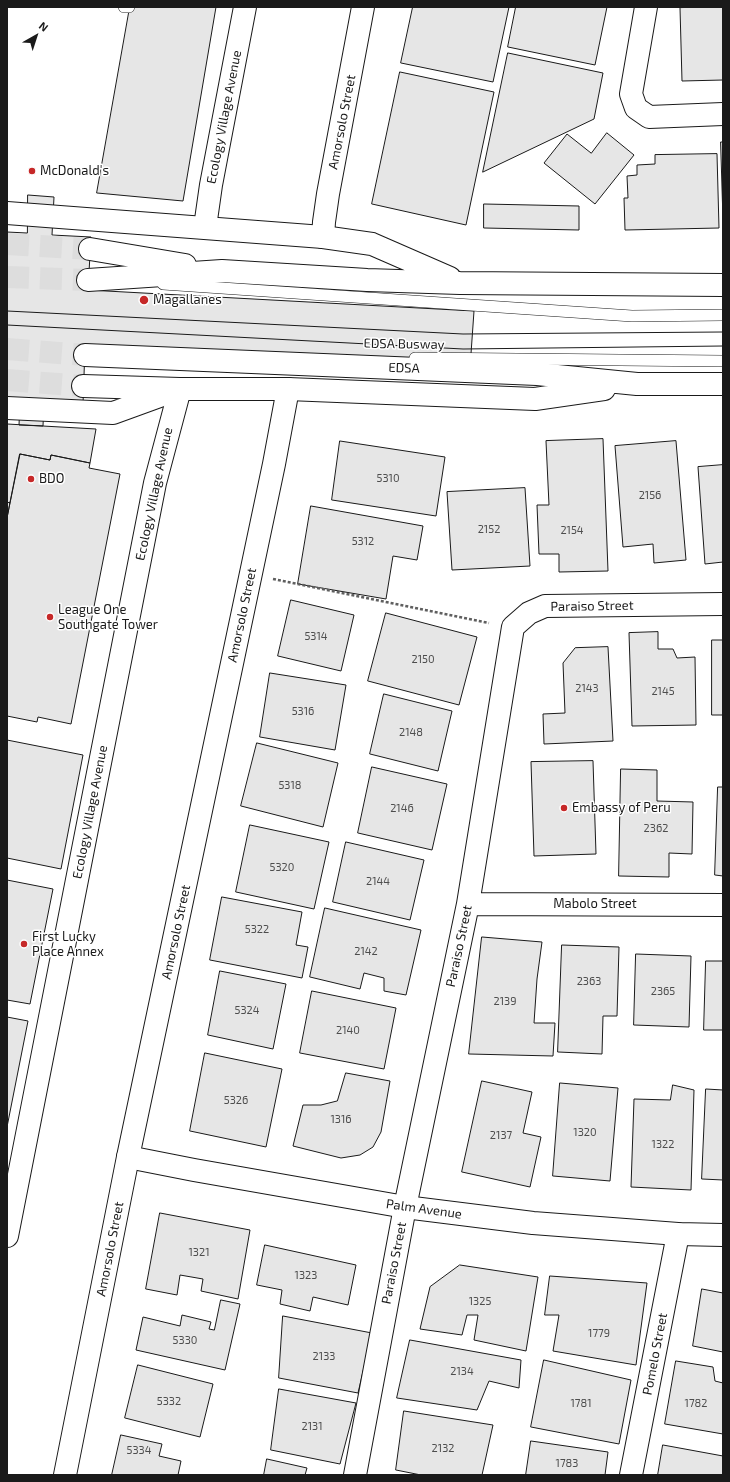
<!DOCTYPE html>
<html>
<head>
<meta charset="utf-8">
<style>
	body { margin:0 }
	#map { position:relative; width:730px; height:1482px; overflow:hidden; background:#fff; font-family:"Exo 2",sans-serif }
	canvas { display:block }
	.frame { position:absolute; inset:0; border:8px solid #1a1a1a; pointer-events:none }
	.north { position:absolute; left:16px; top:16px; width:40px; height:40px; -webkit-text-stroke:3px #fff; paint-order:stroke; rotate:39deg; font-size:11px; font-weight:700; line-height:16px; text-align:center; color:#1a1a1a }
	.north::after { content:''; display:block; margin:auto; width:14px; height:18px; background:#1a1a1a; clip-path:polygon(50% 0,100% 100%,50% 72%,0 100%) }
</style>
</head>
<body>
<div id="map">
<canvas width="730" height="1482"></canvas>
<div class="frame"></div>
<div class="north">N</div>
</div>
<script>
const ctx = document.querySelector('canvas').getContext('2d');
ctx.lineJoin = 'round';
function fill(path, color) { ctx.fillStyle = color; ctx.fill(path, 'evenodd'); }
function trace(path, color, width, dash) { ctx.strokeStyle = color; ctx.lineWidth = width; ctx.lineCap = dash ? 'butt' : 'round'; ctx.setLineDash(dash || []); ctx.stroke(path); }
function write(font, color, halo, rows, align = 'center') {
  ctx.font = font + ' "Exo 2",sans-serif'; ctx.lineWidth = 3; ctx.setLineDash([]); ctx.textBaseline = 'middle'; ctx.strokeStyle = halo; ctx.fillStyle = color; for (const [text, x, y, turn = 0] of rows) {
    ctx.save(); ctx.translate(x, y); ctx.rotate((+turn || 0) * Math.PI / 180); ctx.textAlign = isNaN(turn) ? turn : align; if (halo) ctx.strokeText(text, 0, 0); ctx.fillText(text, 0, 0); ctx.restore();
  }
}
const building = new Path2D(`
	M130,7H216L183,201L97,193Z
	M413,7H509L493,82L401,63Z
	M516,7H607L595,65L508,47Z
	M723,7V80L682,81L680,8Z
	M508,53L603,73L594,119L483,172Z
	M400,72L494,92L466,225L372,204Z
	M607,133L634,155L595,204L544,163L567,134L591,153Z
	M721,142H723V220Z
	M717,154L719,228L625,230L624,198H628L627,176L637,175V165L655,164V155Z
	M28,195L54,197L52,235L91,237L88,290L474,311L470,368L85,347L83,404L44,402L43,426L19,425L20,401L7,400V232L27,233Z
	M484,204L579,206V230L484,228Z
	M7,424L96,429L90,463L51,455L50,460L20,454L10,503L7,502Z
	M603,439L608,571L559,572V554H539L537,505H549L546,441Z
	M340,441L445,457L436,516L332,500Z
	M676,441L686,560L654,563L653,544L623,547L615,446Z
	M20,454L50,460L51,455L90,463L89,468L120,474L71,724L38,717L37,722L7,716V518Z
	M723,465V562L705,564L698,467Z
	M525,488L530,566L452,570L447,492Z
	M7,502L10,503L7,518Z
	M311,506L423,526L417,560L393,556L386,599L298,584Z
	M291,600L354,615L341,671L278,656Z
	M386,613L477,637L459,705L368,681Z
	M658,632V649H673L677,658L695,657L696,725L632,726L629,633Z
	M712,640H723V715H712Z
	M608,647L613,741L544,744L543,714L565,713L563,663L575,648Z
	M270,673L346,685L335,750L260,737Z
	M384,694L452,711L438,771L370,754Z
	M7,740L83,755L61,869L7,858Z
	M257,743L338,763L323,827L241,806Z
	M593,761L596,854L534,856L531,762Z
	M372,767L447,784L432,850L358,833Z
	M621,769L657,770V801L693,802L692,854L669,853V877L619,876Z
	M718,787H723V876L715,875Z
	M250,825L329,842L314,909L236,892Z
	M346,842L424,860L410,920L333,902Z
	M7,880L53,889L30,1004L7,1000Z
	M222,897L302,912L296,945L308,947L302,978L210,960Z
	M325,908L421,930L406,995L384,991V978L364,973L360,989L310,977Z
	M482,937L542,942L537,979L534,1023H555L553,1056L469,1054Z
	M562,945L619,947L617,1016H603L602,1054L558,1052Z
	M636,954L691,956L689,1027L634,1025Z
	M706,961H723V1030H704Z
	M220,971L286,984L273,1049L208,1035Z
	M312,991L396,1008L384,1069L300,1053Z
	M7,1017L28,1021L7,1127Z
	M205,1053L282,1069L266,1147L190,1131Z
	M346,1073L390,1081L381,1132L373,1147L360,1155L341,1158L293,1146L303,1105H321L337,1101Z
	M482,1081L532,1092L523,1133L541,1137L530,1187L462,1172Z
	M560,1083L618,1088L610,1181L553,1176Z
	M673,1085L694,1090L691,1190L631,1187L634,1099L670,1100Z
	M706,1089L723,1090V1180L702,1179Z
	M160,1213L250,1230L238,1299L201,1291L203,1279L180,1275L177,1295L146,1289Z
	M265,1245L356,1265L348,1305L313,1297L310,1311L280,1304L282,1290L257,1285Z
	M460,1265L538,1277L526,1351L474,1340L478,1315H467L462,1335L420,1329L430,1287Z
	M550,1276L647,1283L636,1365L553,1351L559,1315H545Z
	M702,1289L723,1293V1352L693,1346Z
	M221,1300L240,1304L225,1370L136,1350L143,1317L180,1326L182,1315L211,1322L209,1329L214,1330Z
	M283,1316L372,1333L358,1393L279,1378Z
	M410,1340L521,1360L519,1388L489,1381L477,1410L397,1398Z
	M544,1360L631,1380L619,1444L531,1427Z
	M676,1361L713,1367L715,1381L723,1383V1434L665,1424Z
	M138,1365L213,1384L200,1437L125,1418Z
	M279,1389L356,1403L340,1464L271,1450Z
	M404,1411L493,1425L482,1475H421L396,1470Z
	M121,1435L162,1444L159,1456L181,1461L178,1475H112Z
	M531,1441L608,1452L605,1475H526Z
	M663,1445L723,1456V1475H658Z
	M267,1459L307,1468L305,1475H264Z`);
fill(building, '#e6e6e6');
trace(building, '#1a1a1a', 1);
trace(new Path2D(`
	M7,244L90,249
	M7,277L88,280
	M7,349L85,355
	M7,380L83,386`), '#ddd', 22, [22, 11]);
const lane = new Path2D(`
	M124,7H129
	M163,284L632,316L723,315
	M415,358L723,361`);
const street = new Path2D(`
	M646,7L631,94L636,108L649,117L723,114
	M205,227L211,185L245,7
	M323,237L324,222L328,194L363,7
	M468,904L723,905
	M7,1236L155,483L180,389
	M65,1475L128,1157
	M355,1475L405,1207L468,904L513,627L529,613L545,606L723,604
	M631,1475L678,1234`);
const secondary = new Path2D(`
	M288,389L274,464L128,1157L194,1170L405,1207L533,1223L678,1234L723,1235`);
const highway = new Path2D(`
	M7,213L323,237L372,244L450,278
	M90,249L185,265
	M88,280L222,271L367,280L460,283L723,285
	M85,355L537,374L637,384H723
	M83,386L180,389H288L535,399L604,389
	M7,408L113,413L168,393`);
trace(lane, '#1a1a1a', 12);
trace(street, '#1a1a1a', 24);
trace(secondary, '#1a1a1a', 24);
trace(highway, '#1a1a1a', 24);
trace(new Path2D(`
	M273,579L489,623`), '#5f5f5f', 2.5, [3, 2]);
trace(lane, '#fff', 11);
trace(street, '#fff', 22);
trace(secondary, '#fff', 22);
trace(highway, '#fff', 22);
trace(new Path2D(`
	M7,311L463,334L723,332
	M7,325L463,349L723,346`), '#1a1a1a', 1);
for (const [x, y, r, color] of [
	[32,171,4,"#c62828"],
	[144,300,5,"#c62828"],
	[31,479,4,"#c62828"],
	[50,617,4,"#c62828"],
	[564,808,4,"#c62828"],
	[24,944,4,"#c62828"]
]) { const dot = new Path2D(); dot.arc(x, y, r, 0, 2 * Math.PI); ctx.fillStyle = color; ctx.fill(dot); trace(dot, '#fff', 1.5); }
write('11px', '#4d4d4d', null, [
	["5310",388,478],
	["2156",650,495],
	["2152",489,529],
	["2154",572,530],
	["5312",363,541],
	["5314",316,636],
	["2150",423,659],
	["2143",587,688],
	["2145",663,691],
	["5316",303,711],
	["2148",411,732],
	["5318",290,785],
	["2146",402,808],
	["2362",656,828],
	["5320",282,867],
	["2144",378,881],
	["5322",257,929],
	["2142",366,951],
	["2363",589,981],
	["2365",663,991],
	["2139",505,1001],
	["5324",247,1010],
	["2140",348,1030],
	["5326",236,1100],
	["1316",341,1119],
	["1320",585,1132],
	["2137",501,1135],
	["1322",663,1144],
	["1321",199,1252],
	["1323",306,1275],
	["1325",480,1301],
	["1779",599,1333],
	["5330",185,1340],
	["2133",324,1356],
	["2134",462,1371],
	["5332",169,1401],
	["1781",581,1403],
	["1782",696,1403],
	["2131",312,1426],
	["2132",443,1448],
	["5334",139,1450],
	["1783",567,1463]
]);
write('13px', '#1a1a1a', '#fff', [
	["Ecology Village Avenue",224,117,-79],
	["Amorsolo Street",342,122,-79],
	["EDSA Busway",404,344,1],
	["EDSA",404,368,2],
	["Ecology Village Avenue",154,494,-78],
	["Paraiso Street",592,606,-1],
	["Amorsolo Street",242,615,-78],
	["Ecology Village Avenue",90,812,-79],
	["Mabolo Street",595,904],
	["Amorsolo Street",176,932,-78],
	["Paraiso Street",459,946,-78],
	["Palm Avenue",424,1209,8],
	["Amorsolo Street",110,1249,-79],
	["Paraiso Street",394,1263,-79],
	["Pomelo Street",655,1354,-79]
]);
write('13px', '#1a1a1a', '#fff', [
	["McDonald's",40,171],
	["Magallanes",153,300],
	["BDO",39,479],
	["League One",58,610],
	["Southgate Tower",58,625],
	["Embassy of Peru",572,808],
	["First Lucky",32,937],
	["Place Annex",32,952]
], 'left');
</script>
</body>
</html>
